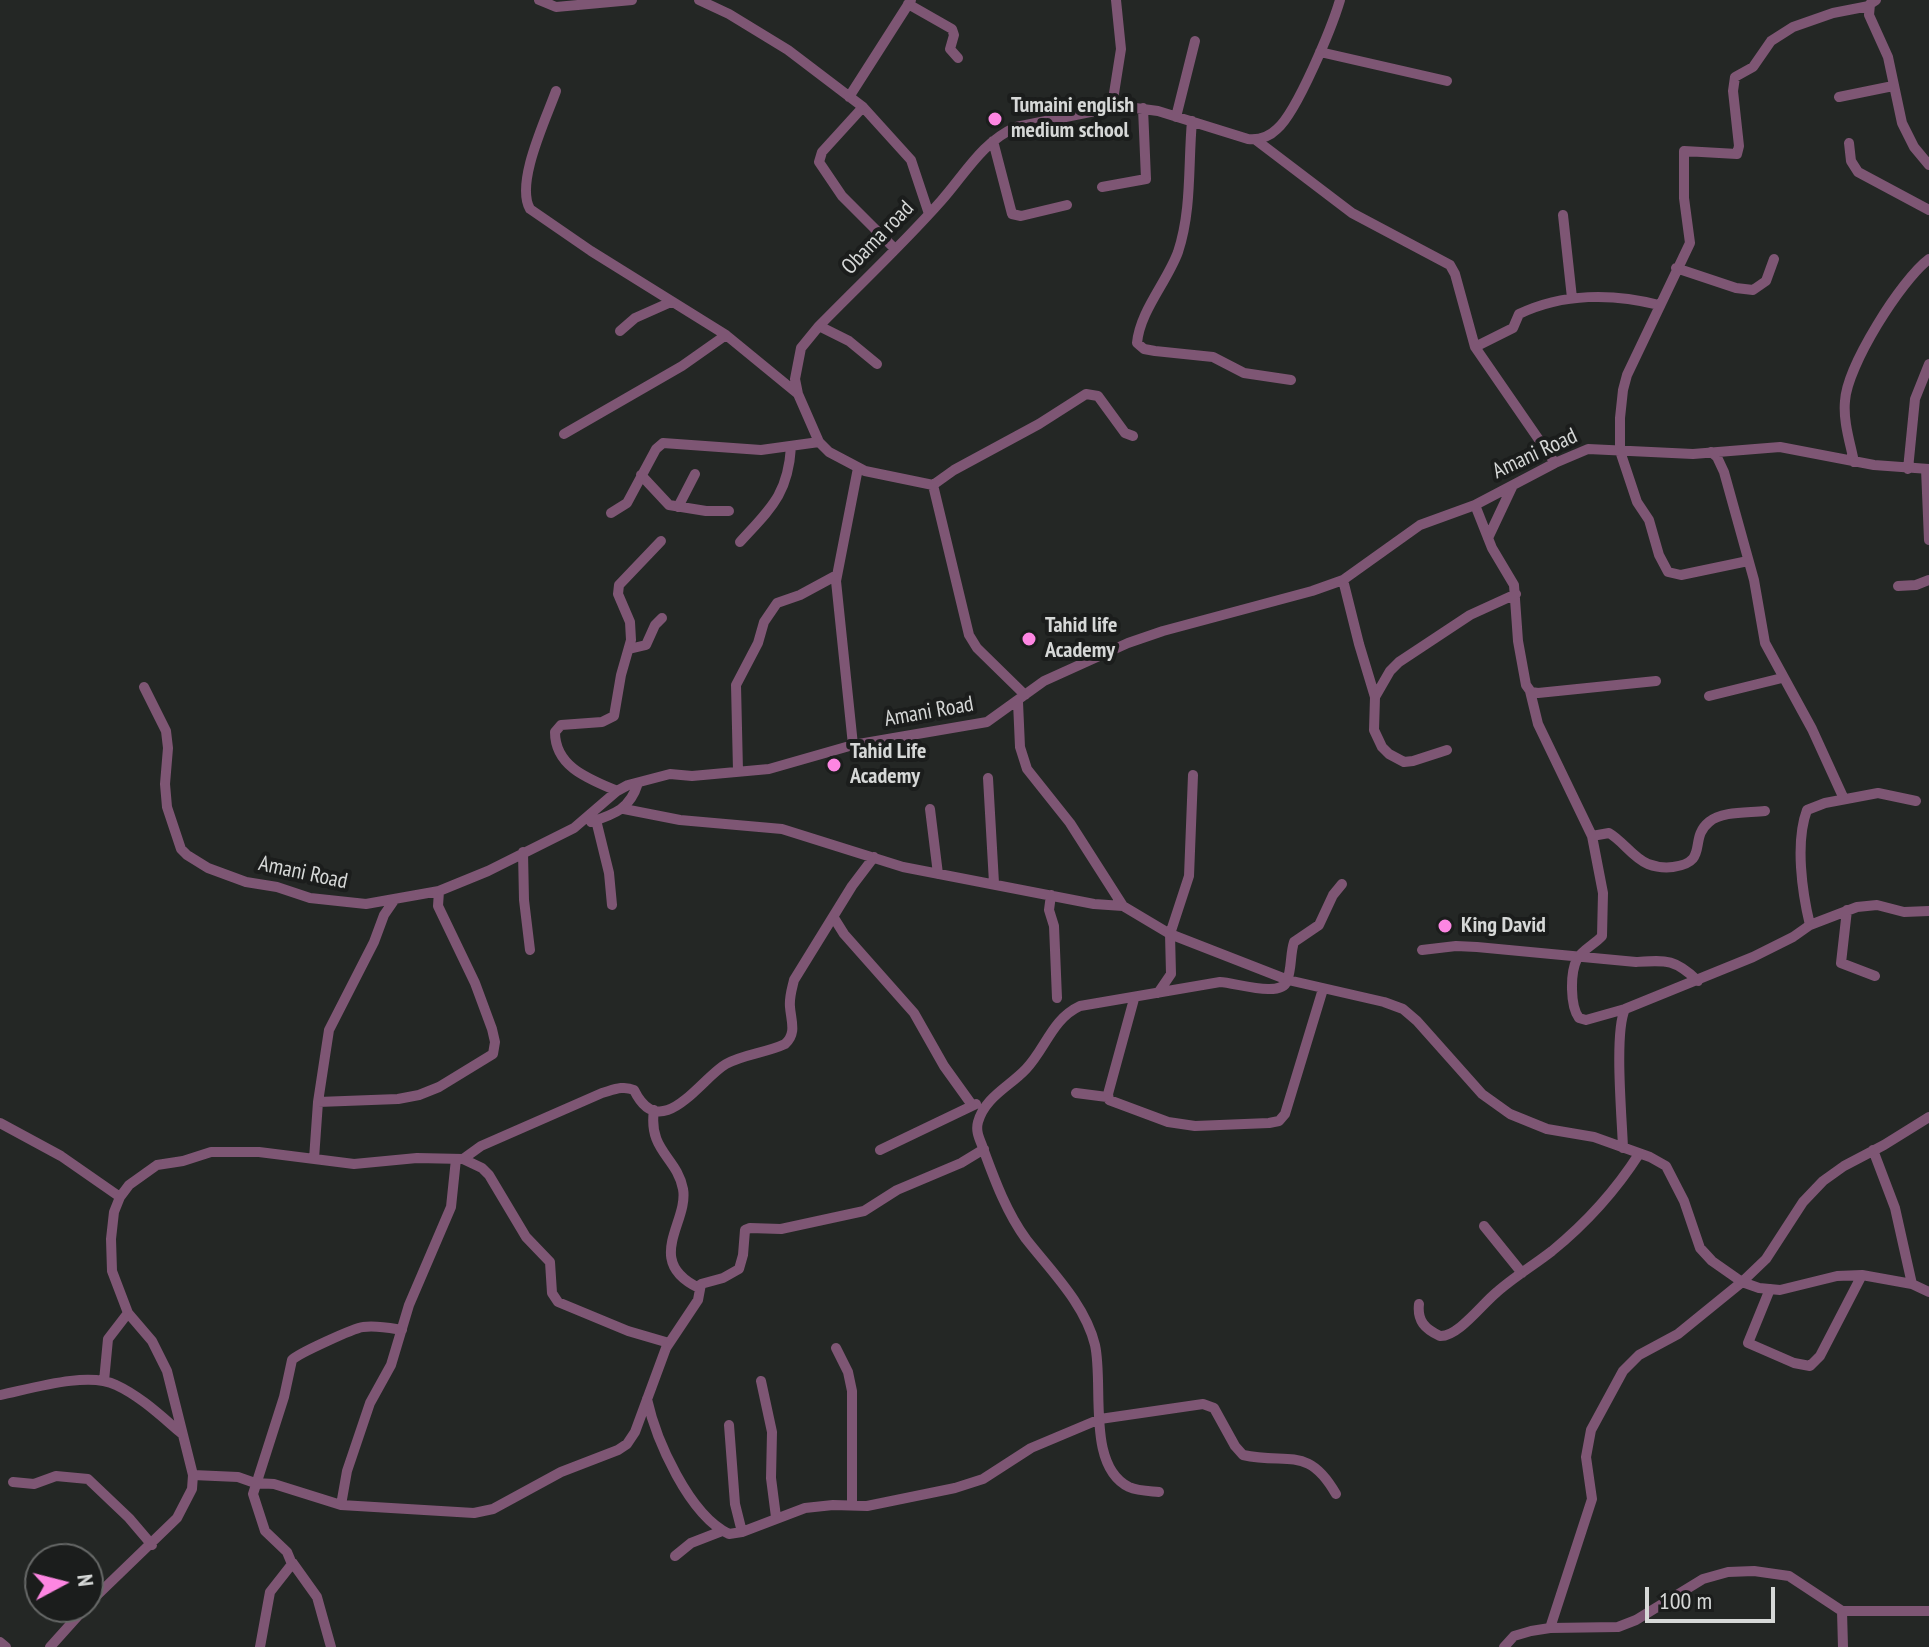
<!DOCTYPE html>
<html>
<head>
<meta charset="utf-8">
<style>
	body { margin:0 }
	#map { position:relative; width:1929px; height:1647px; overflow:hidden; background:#242725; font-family:"PT Sans Narrow",sans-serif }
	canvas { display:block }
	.north { position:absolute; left:24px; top:1543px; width:80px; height:80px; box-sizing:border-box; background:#1b1d1c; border:2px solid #666867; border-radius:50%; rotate:83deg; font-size:22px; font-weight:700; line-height:32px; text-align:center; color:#d6d8d7 }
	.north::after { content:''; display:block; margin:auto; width:28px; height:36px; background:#fd86e2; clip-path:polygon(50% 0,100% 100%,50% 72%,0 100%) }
	.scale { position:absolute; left:1645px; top:1587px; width:130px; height:36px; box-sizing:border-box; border:4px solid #d6d8d7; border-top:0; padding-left:10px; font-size:24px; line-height:28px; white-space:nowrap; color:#d6d8d7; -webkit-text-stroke:6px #1b1d1c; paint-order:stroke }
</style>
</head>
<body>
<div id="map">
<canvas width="1929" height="1647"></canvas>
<div class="north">N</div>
<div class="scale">100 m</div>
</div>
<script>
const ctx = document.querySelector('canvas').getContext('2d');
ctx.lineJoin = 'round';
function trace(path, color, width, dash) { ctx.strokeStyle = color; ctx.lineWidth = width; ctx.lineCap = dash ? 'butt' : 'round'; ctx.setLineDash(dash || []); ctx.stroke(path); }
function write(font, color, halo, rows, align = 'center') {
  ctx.font = font + ' "PT Sans Narrow",sans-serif'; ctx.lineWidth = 8; ctx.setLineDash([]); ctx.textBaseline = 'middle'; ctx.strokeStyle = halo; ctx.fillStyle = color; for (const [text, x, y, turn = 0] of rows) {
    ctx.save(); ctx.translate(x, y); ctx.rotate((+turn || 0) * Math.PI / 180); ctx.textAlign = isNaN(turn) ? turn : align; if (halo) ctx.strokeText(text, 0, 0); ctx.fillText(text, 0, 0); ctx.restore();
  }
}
trace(new Path2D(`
	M539,0L556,7L632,0
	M699,0L729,14L788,50L863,107L911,160L929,214
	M1876,0L1870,4L1869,15L1888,57L1902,123L1914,147L1929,165
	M908,4L952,29L954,35L950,49L958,58
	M1320,52L1447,81
	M556,91C546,119 515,183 530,209L591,251L726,335L798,394
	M849,97L911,0
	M1839,97L1893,86
	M1112,106L1121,49L1116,0
	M863,107L822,152L819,162L842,196L895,249
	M1176,117L1195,41
	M1192,121C1188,164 1192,210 1178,252C1167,282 1140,311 1137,343L1144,349L1155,351L1213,357L1244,373L1291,380
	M1256,140L1352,213L1450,265L1455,274L1475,347L1555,463
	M993,141L1012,214L1021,216L1067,205
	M1849,143L1851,161L1858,172L1929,210
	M1102,187L1146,179L1143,108
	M1563,215L1572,298
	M1676,268L1736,288L1753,290L1766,281L1774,259
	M819,326L849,341L877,364
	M620,331L635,318L671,302
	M1475,347L1513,328L1519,314C1563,293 1613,293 1659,305
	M564,434L682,366L726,335
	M1711,452L1717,457L1724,472L1754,580L1765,643L1812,729L1844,799
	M1854,462C1850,442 1843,421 1845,401C1847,366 1901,280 1929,259
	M1908,469L1915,399L1929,364
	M1926,469L1929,540
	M641,475L669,505L706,511H729
	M933,485L954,470L1039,424L1086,394L1098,396L1125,433L1133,436
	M1475,505L1492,548L1514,585L1518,641L1526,685L1531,692L1538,693L1656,681
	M678,507L695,474
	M611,513L627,503L656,449L663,443L761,450L819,442
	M1488,538L1513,485
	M740,542C770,509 788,495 791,447
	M1748,561L1681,575L1668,572L1659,555L1649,520L1637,502L1620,451V418L1623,390L1627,375L1690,243L1684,198V151L1737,154L1739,146L1733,91L1735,77L1753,67L1771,41L1793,27L1833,13L1869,6
	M1343,580L1359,644L1375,697L1374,730L1382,747L1389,754L1404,762L1413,761L1447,750
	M1898,586L1916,585L1929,580
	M629,649L646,645L655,625L662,618
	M144,687L166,731L168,748L165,784L167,807L181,849L187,855L208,868L246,882L277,887L310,898L366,904L439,891L488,871L574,828L617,791L628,785L670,774L692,776L769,769L853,745L987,722L1044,681L1128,643L1163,631L1312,591L1343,580L1420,525L1475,505L1555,463L1588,449L1693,454L1780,447L1874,465L1929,469
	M1530,691L1538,724L1592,836L1603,893L1602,936C1595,944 1582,950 1577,959C1570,973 1570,1006 1579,1018L1586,1020L1625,1009
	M1025,695L977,648L969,635L933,485L865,471L829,452L819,442L798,394L795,379L801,348L819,326C860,284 903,244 941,201C965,174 982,142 1016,127L1120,106L1158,111L1248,139C1259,140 1269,137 1277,129C1297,112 1332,27 1340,0
	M1709,696L1782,678
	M1375,697L1390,671L1399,662L1470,615L1516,594
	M1018,702L1020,747L1027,769L1070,823L1123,906
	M853,745L836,581L858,468
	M738,771L736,685L758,643L764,622L777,603L800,595L837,575
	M988,778L994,883
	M617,791C589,779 555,767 555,732L561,725L602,722L614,716L621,675L631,640L630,622L618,594L619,585L661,541
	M624,809L680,820L782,829L903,867L1094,904L1123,906L1170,934L1288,980L1384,1002L1403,1009L1417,1021L1482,1094L1510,1114L1547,1129L1594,1137L1650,1157L1666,1166L1684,1201L1700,1248L1712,1261L1742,1282L1759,1288L1780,1290L1837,1276L1862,1275L1912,1284L1929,1292
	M930,809L938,874
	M596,820L609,873L612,905
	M591,822C615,814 630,809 638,783
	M1592,836L1609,833C1623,841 1633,858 1648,864C1656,867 1665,868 1673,867C1710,862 1688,839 1709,822C1722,811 1748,813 1765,811
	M523,852L524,900L530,950
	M1051,895L1049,910L1054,926L1057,998
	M1847,910L1841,963L1875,976
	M834,918L844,934L914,1013L944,1066L972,1105
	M1810,925C1802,892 1795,842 1807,810L1825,803L1878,793L1916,801
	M1422,950L1456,946L1477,947L1636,962C1667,960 1675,959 1698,981
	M1158,993L1171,974L1170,934L1189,876L1193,775
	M1134,999L1108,1094L1109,1100L1168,1122L1195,1126L1269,1123L1279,1121L1285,1114L1323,989
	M1076,1093L1107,1097
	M318,1102L398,1099L419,1095L439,1087L493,1054L495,1042L492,1029L475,983L438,906L439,891
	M654,1110C648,1151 677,1157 683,1189C689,1222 643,1261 699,1288
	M0,1123L61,1156L120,1197
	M1623,1148C1622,1118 1614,1033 1625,1009L1753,957L1793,937L1810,925L1857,907L1877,905L1904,912L1929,911
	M880,1150L976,1104
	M1873,1150L1895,1208L1912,1284
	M314,1159L318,1102L329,1030L374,942L384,915L395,899
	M463,1159L481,1146L602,1093C613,1090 623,1085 634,1090C661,1145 700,1079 726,1064C744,1054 766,1053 785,1044C797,1033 791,1021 790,1007C789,997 792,989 794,980L852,886L874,857
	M1484,1226L1522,1273
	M1770,1289L1748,1343L1794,1363L1810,1366L1820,1356L1862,1275
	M1419,1304C1417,1321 1425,1329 1440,1336C1458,1337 1482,1304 1497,1292C1514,1277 1534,1265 1552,1251C1585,1224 1616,1190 1639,1154
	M836,1348L848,1372L852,1391V1505
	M104,1381L108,1339L128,1313
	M761,1381L772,1432L771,1478L776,1517
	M0,1395C30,1389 88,1371 116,1385C140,1396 161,1416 181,1433
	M647,1399C656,1440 689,1515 729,1534L742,1532L805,1508L833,1505L867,1506L955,1488L983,1479L1031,1448L1100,1419L1203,1404L1214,1408L1235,1446L1243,1455C1289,1465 1308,1445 1336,1494
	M729,1425L735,1504L742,1532
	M193,1475L238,1477L255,1483L274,1484L341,1505L474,1513L493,1509L561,1472L618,1450L627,1444L635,1432L666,1348L698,1300L701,1284L723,1278L739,1269L743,1255L745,1230L750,1228L781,1229L864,1211L897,1190L961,1163L984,1149
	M13,1482L34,1484L56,1476L88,1479L129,1518L152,1545
	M1159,1492C1149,1491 1138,1491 1129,1487C1086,1466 1104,1385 1095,1345C1085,1304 1051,1271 1026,1239C1007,1213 995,1181 984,1151C981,1141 975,1133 978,1122C985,1097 1009,1087 1026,1069C1046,1048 1052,1019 1080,1006L1220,982C1237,983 1281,998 1287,981C1292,968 1290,954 1294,942L1319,925L1333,895L1342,884
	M341,1505L347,1471L370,1403L391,1365L409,1305L451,1207L456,1159
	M675,1556L691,1543L722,1531
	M292,1562L317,1597L331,1647
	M88,1604L177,1518L192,1489L193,1475L167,1371L152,1341L128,1313L112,1271L111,1239L114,1212L120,1197L129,1185L157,1165L183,1161L211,1152H259L354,1164L417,1158L463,1159L482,1168L489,1175L526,1237L550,1262L552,1293L558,1302L628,1331L669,1343
	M1842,1611L1843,1647
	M1550,1628L1592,1499L1586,1457L1591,1430L1623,1371L1639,1355L1678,1334L1742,1282L1766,1259L1803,1202L1823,1181L1844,1166L1884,1145L1929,1117
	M0,1642L6,1647
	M50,1647L86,1607
	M260,1647L270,1592L292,1564L287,1552L265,1531L253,1494L284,1397L292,1360C297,1354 354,1328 363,1327C376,1325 390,1328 402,1330
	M1504,1647L1514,1636L1531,1631L1550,1628L1618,1627L1636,1620L1703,1579L1728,1572L1754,1571L1789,1576L1842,1611H1929`), '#7e5674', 10);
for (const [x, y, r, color] of [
	[995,119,8,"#fd86e2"],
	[1029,639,8,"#fd86e2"],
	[834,765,8,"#fd86e2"],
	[1445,926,8,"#fd86e2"]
]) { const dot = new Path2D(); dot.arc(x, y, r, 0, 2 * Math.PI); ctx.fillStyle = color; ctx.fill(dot); trace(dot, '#1b1d1c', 3); }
write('bold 22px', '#d6d8d7', '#1b1d1c', [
	["Tumaini english",1011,106],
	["medium school",1011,131],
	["Tahid life",1045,626],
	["Academy",1045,651],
	["Tahid Life",850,752],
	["Academy",850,777],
	["King David",1461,926]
], 'left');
write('22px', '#d6d8d7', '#1b1d1c', [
	["Obama road",878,238,-46],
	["Amani Road",1535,454,-25],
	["Amani Road",929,712,-10],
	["Amani Road",303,873,12]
]);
</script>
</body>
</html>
